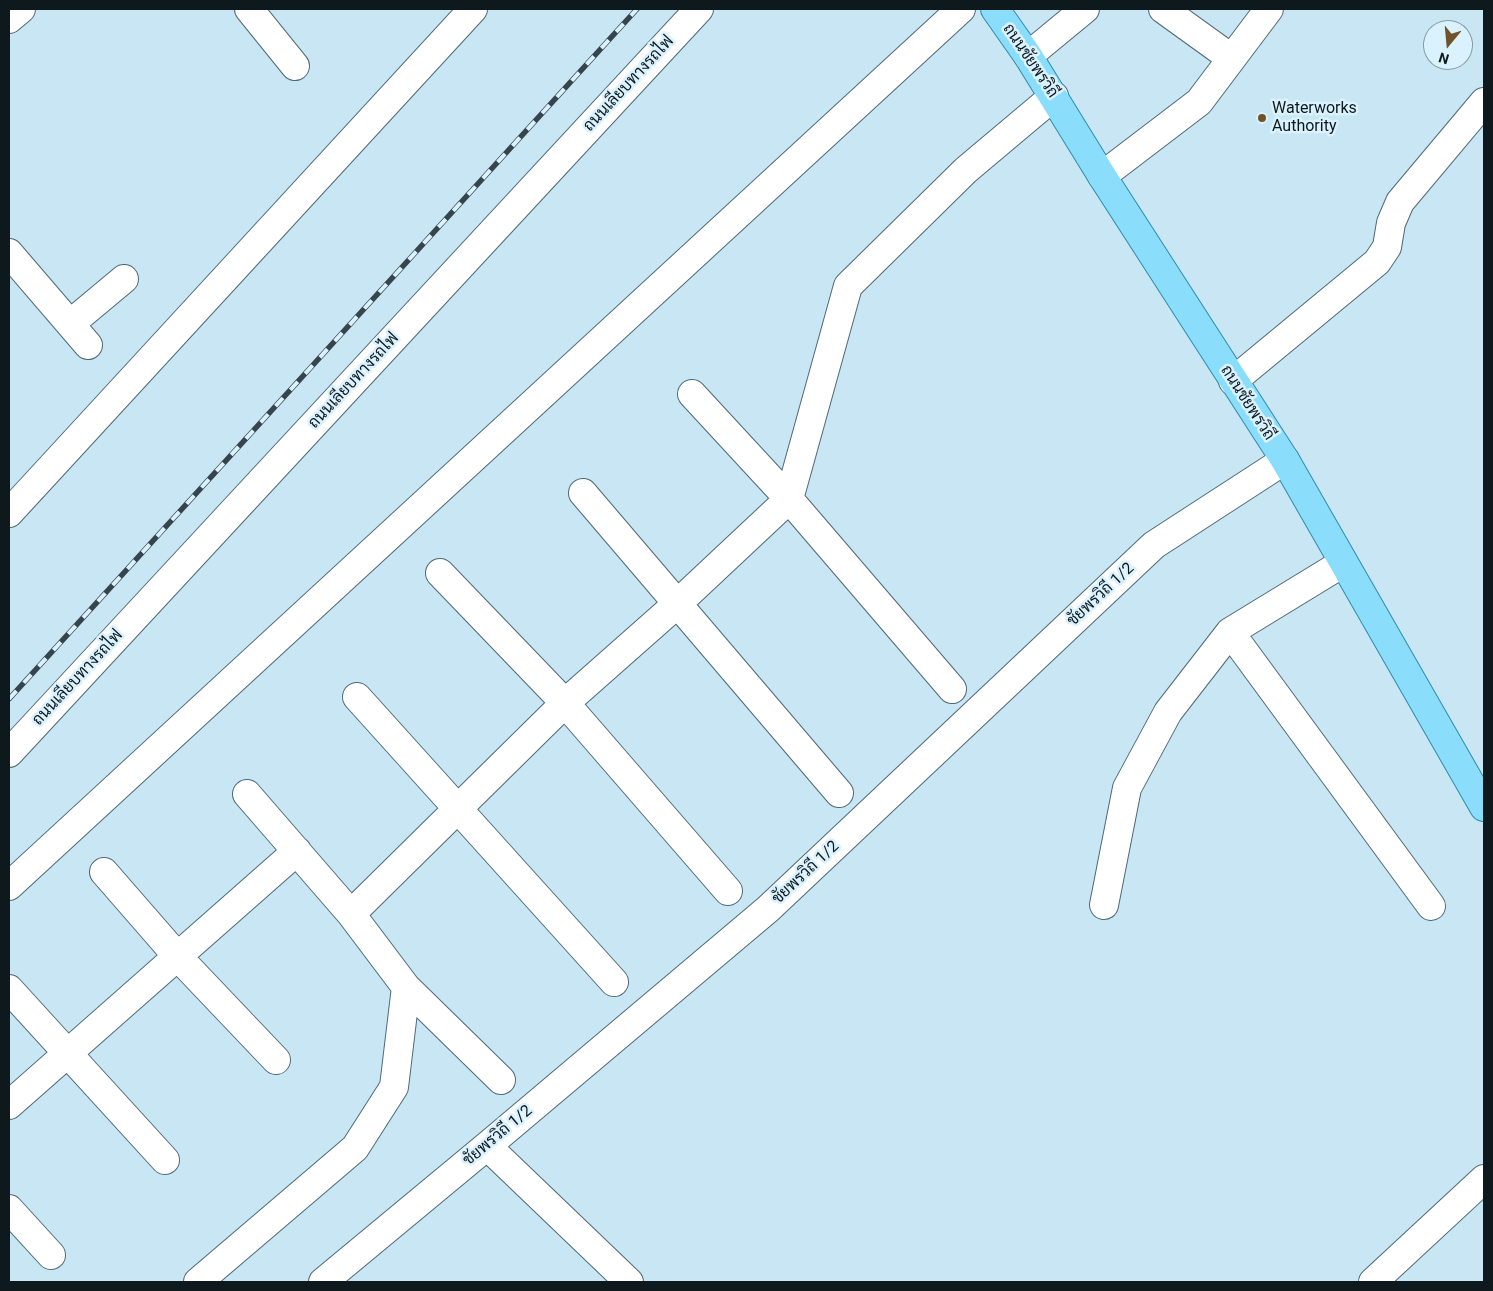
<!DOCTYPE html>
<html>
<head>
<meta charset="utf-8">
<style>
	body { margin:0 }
	#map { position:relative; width:1493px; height:1291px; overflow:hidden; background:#c8e6f3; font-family:Roboto,sans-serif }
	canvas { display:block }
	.frame { position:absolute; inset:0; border:10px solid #0e191e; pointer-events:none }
	.north { position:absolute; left:1423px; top:20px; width:50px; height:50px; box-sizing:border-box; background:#daf2fd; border:1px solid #889ba4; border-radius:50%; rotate:197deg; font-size:14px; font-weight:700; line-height:20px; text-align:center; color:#0e191e }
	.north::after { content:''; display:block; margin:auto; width:18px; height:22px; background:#715228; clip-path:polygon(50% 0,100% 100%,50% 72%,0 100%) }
</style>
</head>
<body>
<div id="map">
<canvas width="1493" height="1291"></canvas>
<div class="frame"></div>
<div class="north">N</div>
</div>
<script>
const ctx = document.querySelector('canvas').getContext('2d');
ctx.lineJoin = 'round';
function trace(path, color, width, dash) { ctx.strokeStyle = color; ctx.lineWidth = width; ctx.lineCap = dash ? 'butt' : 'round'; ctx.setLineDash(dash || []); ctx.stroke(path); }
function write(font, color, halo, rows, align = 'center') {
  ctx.font = font + ' Roboto,Sarabun,sans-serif'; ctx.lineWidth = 5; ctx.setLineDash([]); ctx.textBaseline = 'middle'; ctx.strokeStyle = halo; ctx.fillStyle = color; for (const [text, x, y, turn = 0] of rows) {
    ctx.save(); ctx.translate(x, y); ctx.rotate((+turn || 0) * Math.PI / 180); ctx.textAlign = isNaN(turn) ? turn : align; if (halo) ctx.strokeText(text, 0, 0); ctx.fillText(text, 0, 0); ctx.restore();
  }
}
const minor = new Path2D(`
	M249,9L295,66
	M1163,9L1231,58
	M9,19L21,9
	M1028,56L1085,9
	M1102,176L1199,102L1269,9
	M9,253L88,345
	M70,324L124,279
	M1233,381L1377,262L1387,247L1391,223L1400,202L1484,102
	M692,394L789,499L952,689
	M583,493L839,793
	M9,513L473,9
	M440,573L565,703L728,891
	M1230,632L1431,906
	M357,697L614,982
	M9,753L699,9
	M104,872L178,957L276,1060
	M9,886L961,9
	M1104,905L1127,788L1168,712L1230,632L1343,563
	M351,914L565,703L677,604L789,499L848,286L966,170L1054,96
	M406,987L501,1080
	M9,989L165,1160
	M9,1105L297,851
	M487,1146L629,1282
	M9,1209L51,1255
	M198,1282L355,1148L394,1087L406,987L351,914L247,794
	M323,1282L487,1146L768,909L1154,545L1285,460
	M1373,1282L1484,1179`);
const major = new Path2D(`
	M995,9L1028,56L1102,176L1285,460L1484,807`);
trace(minor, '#4f6975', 30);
trace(major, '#2d8bac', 30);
trace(minor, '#fff', 28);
trace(major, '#8bdefb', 28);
const rail = new Path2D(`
	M9,699L637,9`);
trace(rail, '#36454c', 5.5);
trace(rail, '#daf2fd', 4, [11]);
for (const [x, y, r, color] of [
	[1262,118,5,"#715228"]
]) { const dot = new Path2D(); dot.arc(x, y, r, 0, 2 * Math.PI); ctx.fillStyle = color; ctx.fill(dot); trace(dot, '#daf2fd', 2); }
write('16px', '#0e191e', '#daf2fd', [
	["ถนนชัยพรวิถี",1030,61,56],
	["ถนนเลียบทางรถไฟ",629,84,-47],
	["ถนนเลียบทางรถไฟ",354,381,-47],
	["ถนนชัยพรวิถี",1247,403,57],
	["ชัยพรวิถี 1/2",1101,595,-43],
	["ถนนเลียบทางรถไฟ",78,678,-47],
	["ชัยพรวิถี 1/2",806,873,-43],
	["ชัยพรวิถี 1/2",498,1136,-40]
]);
write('16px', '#0e191e', '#daf2fd', [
	["Waterworks",1272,109],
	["Authority",1272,127]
], 'left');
</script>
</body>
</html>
